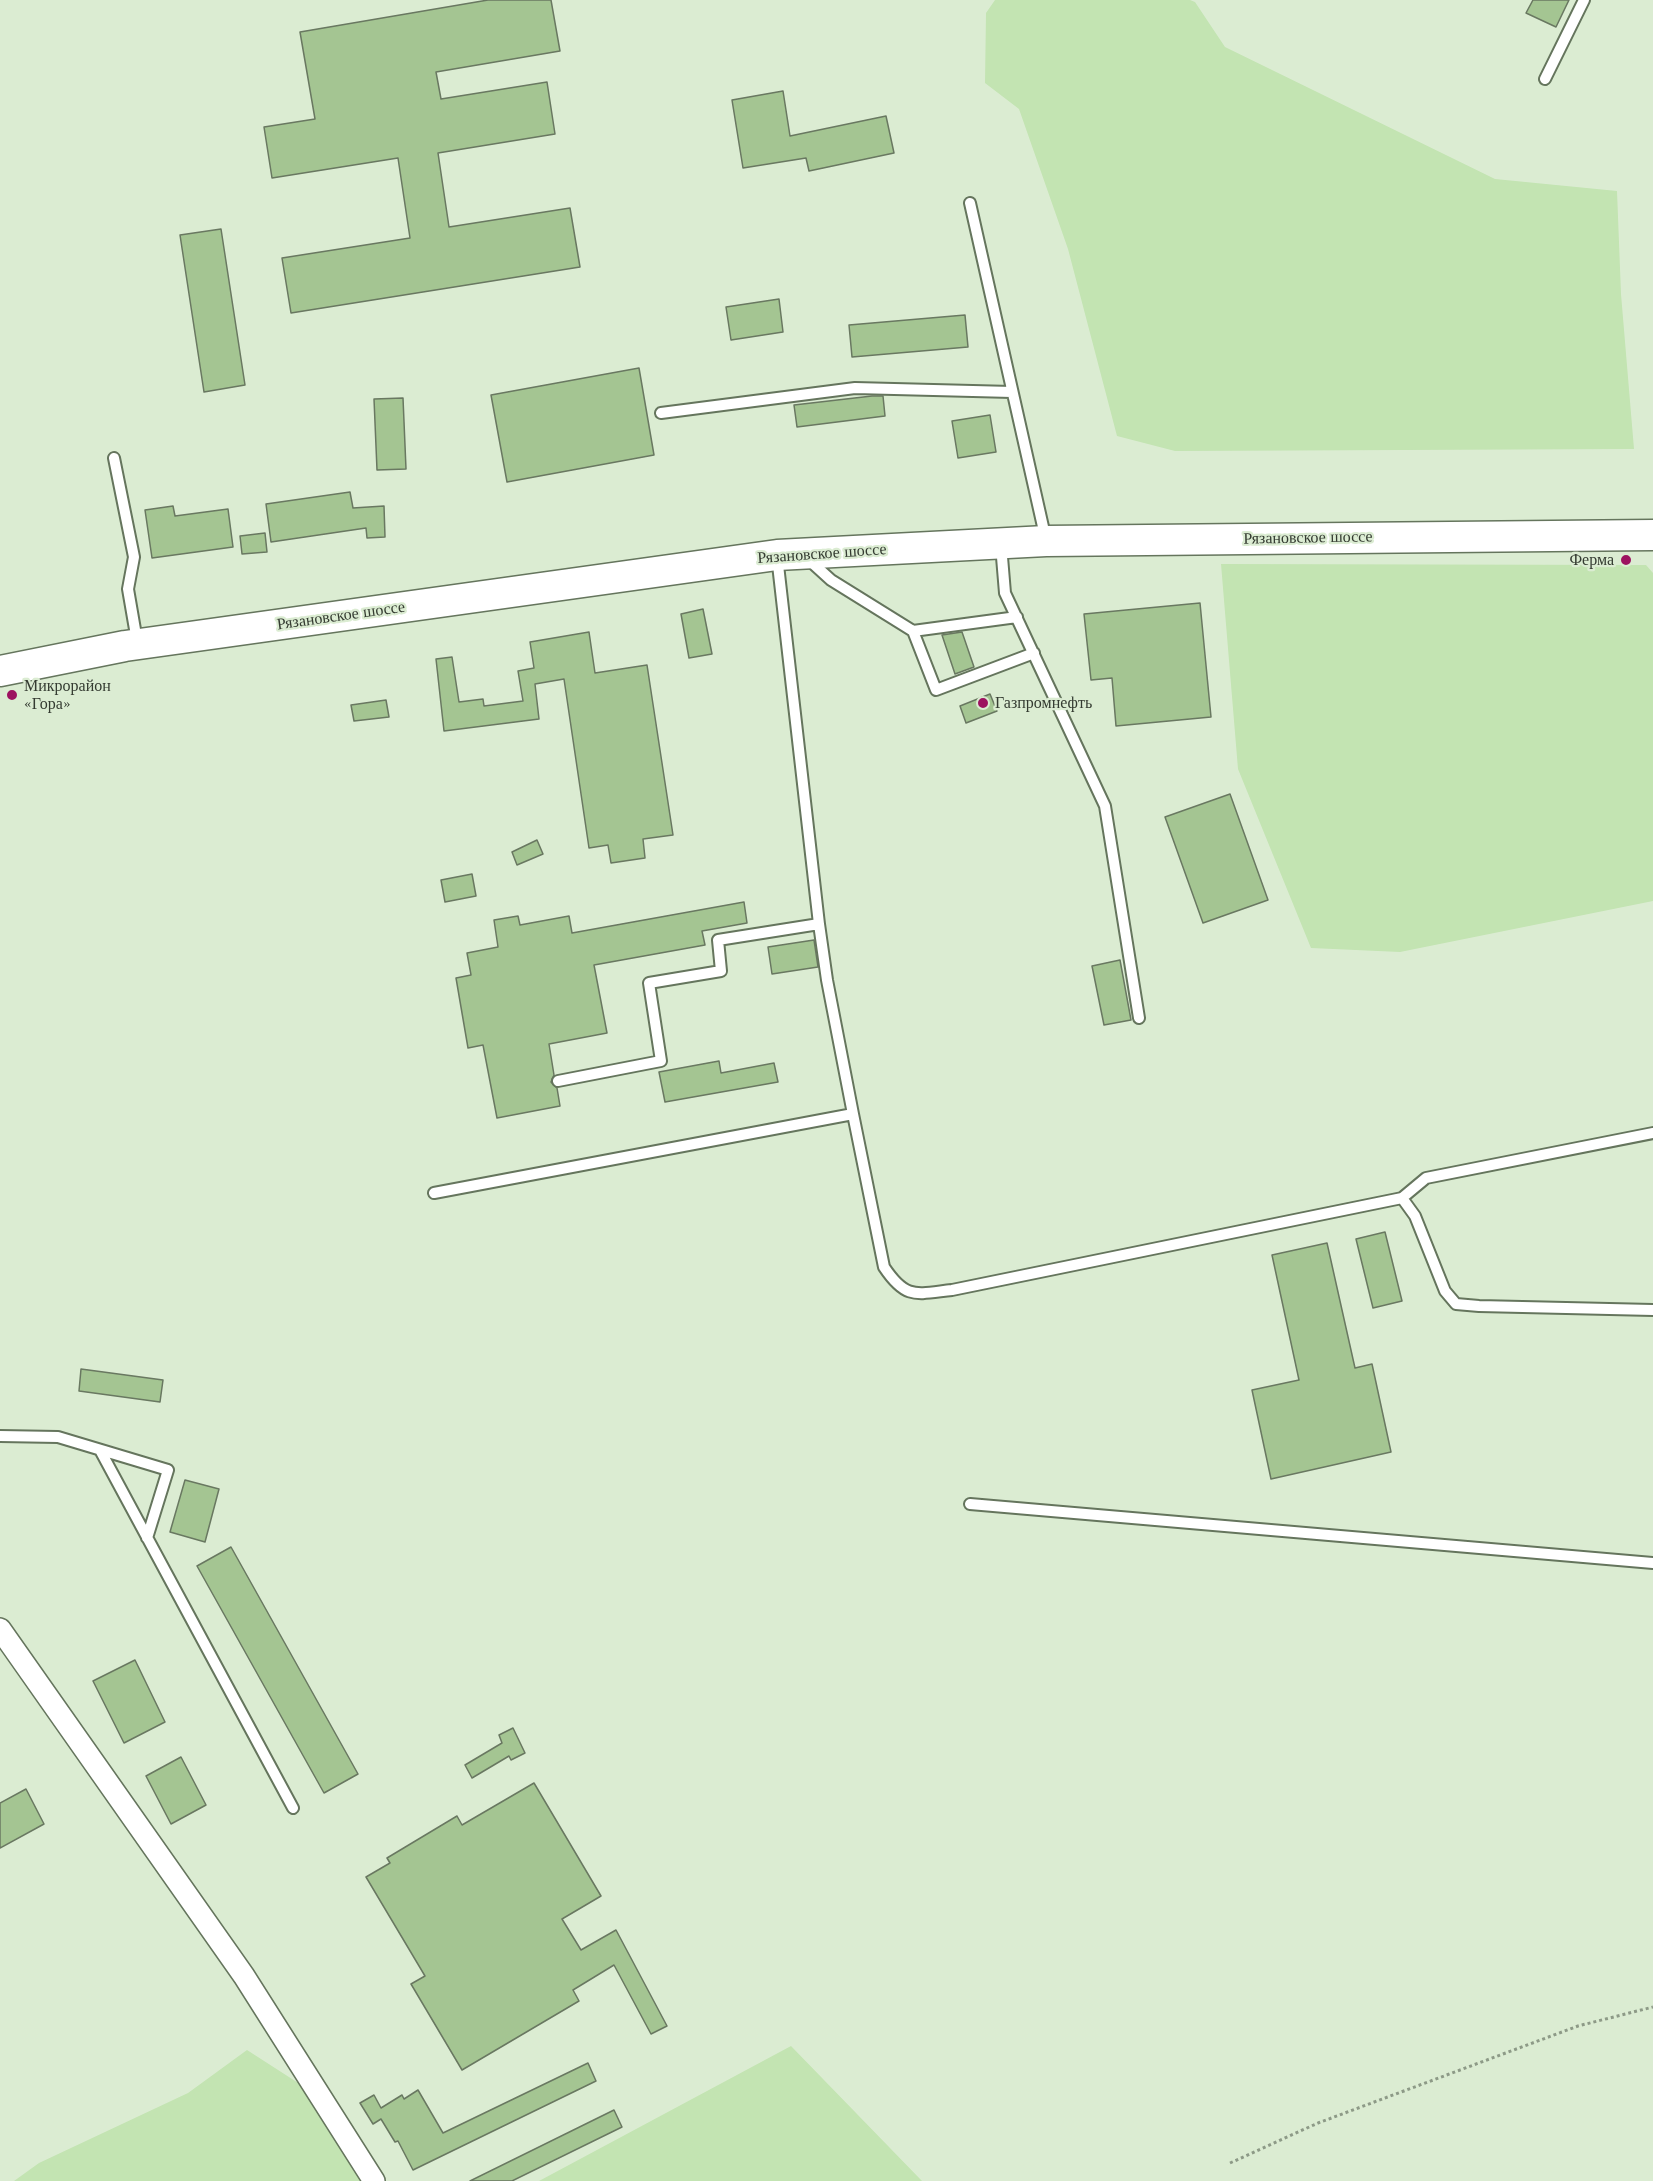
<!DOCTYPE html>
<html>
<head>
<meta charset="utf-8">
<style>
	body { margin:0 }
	canvas { display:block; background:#dbecd2 }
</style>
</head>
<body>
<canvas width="1653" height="2181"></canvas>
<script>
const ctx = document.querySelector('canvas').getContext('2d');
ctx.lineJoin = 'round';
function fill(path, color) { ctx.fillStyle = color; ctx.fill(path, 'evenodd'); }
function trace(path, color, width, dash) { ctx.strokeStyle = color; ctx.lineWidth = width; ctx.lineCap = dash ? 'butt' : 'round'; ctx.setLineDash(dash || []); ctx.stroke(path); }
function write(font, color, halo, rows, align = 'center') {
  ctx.font = font + ' "Libre Baskerville",serif'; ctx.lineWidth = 4.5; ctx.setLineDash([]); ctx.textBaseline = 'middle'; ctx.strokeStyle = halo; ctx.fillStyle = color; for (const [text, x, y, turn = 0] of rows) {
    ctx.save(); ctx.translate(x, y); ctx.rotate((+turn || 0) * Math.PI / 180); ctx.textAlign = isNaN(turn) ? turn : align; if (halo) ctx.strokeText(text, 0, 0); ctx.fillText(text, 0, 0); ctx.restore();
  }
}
fill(new Path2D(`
	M995,0H1190L1195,2L1225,47L1495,179L1617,191L1621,294L1634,449L1175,451L1117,436L1068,249L1019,109L985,83L986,13Z
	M1221,564L1646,565L1653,573V901L1400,952L1311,948L1238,769Z
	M791,2046L922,2181H539Z
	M247,2050L320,2097L375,2181H14L39,2163L188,2093Z`), '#c3e4b2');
const building = new Path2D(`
	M488,0H551L560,51L436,72L441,99L547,82L555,134L438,153L449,227L570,208L580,267L291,313L282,258L410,238L398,158L272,178L264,127L315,119L300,32Z
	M1533,0H1569L1556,27L1526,13Z
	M783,91L790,136L886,116L894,153L809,171L806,158L743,168L732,100Z
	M221,229L245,385L204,392L180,235Z
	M779,299L783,332L731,340L726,307Z
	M965,315L968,347L852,357L849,325Z
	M639,368L654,455L507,482L491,395Z
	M872,396H883L885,416L797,427L794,405Z
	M403,398L406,469L377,470L374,399Z
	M990,415L996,452L958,458L952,421Z
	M350,492L353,508L384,506L385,537L367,538L366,528L271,542L266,504Z
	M173,506L175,516L228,509L233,547L152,558L145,510Z
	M265,533L267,552L242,554L240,536Z
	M1200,603L1211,717L1116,726L1112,678L1091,680L1084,614Z
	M703,609L712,654L689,658L681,614Z
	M589,632L595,673L647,665L673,835L643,839L645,858L611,863L608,845L589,848L564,679L535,684L539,719L444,731L436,659L452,657L459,702L483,699L484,706L523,701L518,671L534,668L530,642Z
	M962,632L974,667L955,674L942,635Z
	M990,694L997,711L966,723L960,706Z
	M386,700L389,717L354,721L351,705Z
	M1230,794L1268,900L1203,923L1165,817Z
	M537,840L543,854L517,865L512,852Z
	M472,874L476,896L445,902L441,880Z
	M744,902L747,923L702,931L705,945L594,965L607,1033L549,1044L554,1075L551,1082L557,1088L560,1106L497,1118L483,1045L468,1048L456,978L471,975L467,953L498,947L494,920L518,916L520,925L569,916L572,933Z
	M814,940L818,967L772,974L768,947Z
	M1120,960L1131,1020L1104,1025L1092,966Z
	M719,1061L721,1073L774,1063L778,1082L665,1102L659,1072Z
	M1385,1232L1402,1301L1373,1308L1356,1239Z
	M1327,1243L1355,1368L1372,1364L1391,1452L1271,1479L1252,1390L1299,1380L1272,1255Z
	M81,1369L163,1380L160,1402L79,1391Z
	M185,1480L219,1489L205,1542L170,1532Z
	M231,1547L358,1774L324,1793L197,1566Z
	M135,1660L165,1722L124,1743L93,1681Z
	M513,1728L525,1753L511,1760L509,1756L472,1778L465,1765L502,1743L499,1735Z
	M181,1757L206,1805L171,1824L146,1776Z
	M534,1783L601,1896L562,1919L581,1950L616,1930L667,2026L651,2034L614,1965L573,1990L579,2001L462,2070L411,1984L425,1976L366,1877L390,1863L387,1858L457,1816L462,1825Z
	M26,1789L44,1824L0,1848V1803Z
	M588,2063L596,2081L413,2170L398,2141L395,2142L381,2119L373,2124L360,2103L374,2095L381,2108L402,2095L404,2099L418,2090L443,2133Z
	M614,2110L622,2127L512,2181H470Z`);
fill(building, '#a4c592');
trace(building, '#697861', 1.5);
const lane = new Path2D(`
	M1545,79L1584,0
	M970,203L1046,540
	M661,413L855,388L1012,392
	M114,458L134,557L128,589L137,641
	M1001,545L1005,593L1105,806L1139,1018
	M777,556L819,924L827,980L853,1114L884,1267C906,1300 916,1294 952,1290L1402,1198L1415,1216L1445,1291L1456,1304L1479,1306L1653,1310
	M809,560L831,580L913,631L936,690L1034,653
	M913,631L1017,617
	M558,1081L661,1061L649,983L721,971L718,940L819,924
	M434,1193L853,1114
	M1402,1198L1426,1178L1653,1133
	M0,1436L58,1437L168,1470L147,1538
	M100,1450L293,1808
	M970,1504L1653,1563`);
const street = new Path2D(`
	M0,1629L244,1976L374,2181`);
const secondary = new Path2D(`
	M0,671L125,646L777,555L1046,541L1653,535`);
trace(lane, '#65755d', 14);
trace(street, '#65755d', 24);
trace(secondary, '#65755d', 33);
trace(new Path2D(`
	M1230,2163L1318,2123L1578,2026L1653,2007`), '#8d9a87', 3, [3, 3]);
trace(lane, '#fff', 10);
trace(street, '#fff', 21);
trace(secondary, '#fff', 30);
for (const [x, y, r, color] of [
	[1626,560,6,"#9d1260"],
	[12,695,6,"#9d1260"],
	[983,703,6,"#9d1260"]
]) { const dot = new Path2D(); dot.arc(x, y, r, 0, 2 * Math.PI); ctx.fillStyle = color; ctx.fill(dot); trace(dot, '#dbecd2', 2); }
write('16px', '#343b31', '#dbecd2', [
	["Рязановское шоссе",1308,538,-1],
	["Рязановское шоссе",822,554,-4],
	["Рязановское шоссе",341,616,-8]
]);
write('16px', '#343b31', '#dbecd2', [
	["Ферма",1614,560,"right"],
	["Микрорайон",24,686],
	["«Гора»",24,704],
	["Газпромнефть",995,703]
], 'left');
</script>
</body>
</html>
